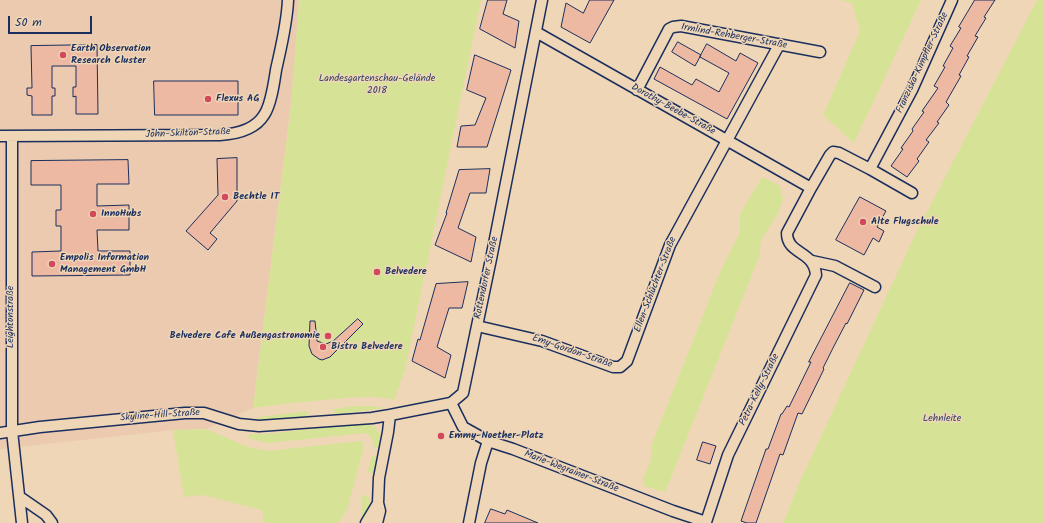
<!DOCTYPE html>
<html>
<head>
<meta charset="utf-8">
<style>
	body { margin:0 }
	#map { position:relative; width:1044px; height:523px; overflow:hidden; background:#efd6b7; font-family:Kalam,sans-serif }
	canvas { display:block }
	.scale { position:absolute; left:8px; top:16px; width:84px; height:18px; box-sizing:border-box; border:2px solid #1b2f5e; border-top:0; padding-left:5px; font-size:12px; line-height:14px; white-space:nowrap; color:#1b2f5e; -webkit-text-stroke:3px #efd6b7; paint-order:stroke }
</style>
</head>
<body>
<div id="map">
<canvas width="1044" height="523"></canvas>
<div class="scale">50 m</div>
</div>
<script>
const ctx = document.querySelector('canvas').getContext('2d');
ctx.lineJoin = 'round';
function fill(path, color) { ctx.fillStyle = color; ctx.fill(path, 'evenodd'); }
function trace(path, color, width, dash) { ctx.strokeStyle = color; ctx.lineWidth = width; ctx.lineCap = dash ? 'butt' : 'round'; ctx.setLineDash(dash || []); ctx.stroke(path); }
function write(font, color, halo, rows, align = 'center') {
  ctx.font = font + ' Kalam,sans-serif'; ctx.lineWidth = 3; ctx.setLineDash([]); ctx.textBaseline = 'middle'; ctx.strokeStyle = halo; ctx.fillStyle = color; for (const [text, x, y, turn = 0] of rows) {
    ctx.save(); ctx.translate(x, y); ctx.rotate((+turn || 0) * Math.PI / 180); ctx.textAlign = isNaN(turn) ? turn : align; if (halo) ctx.strokeText(text, 0, 0); ctx.fillText(text, 0, 0); ctx.restore();
  }
}
fill(new Path2D(`
	M0,0H299L291,105L253,408L206,429L173,430L0,449Z`), '#ebcaaf');
fill(new Path2D(`
	M299,0H481L405,370L394,400C375,395 356,397 336,399C308,401 281,404 253,408L291,105Z
	M841,0H921L854,143L823,115L860,31L852,3Z
	M1037,0H1044V523H783L801,479L915,235Z
	M762,177L780,186L783,200L777,215L761,240L759,257L666,490L664,492L644,486L643,479L651,459L652,444L720,272L740,232V214Z
	M353,406H373L385,408L334,415V409Z
	M307,411L308,418L264,421L256,420L259,417Z
	M366,423C379,427 383,436 380,449L374,447C373,440 371,436 365,433L268,443L248,438L249,434H265Z
	M206,429L248,447L268,451L360,441L363,442V450L347,510L338,523H264L262,510L203,495L184,497L173,430Z
	M372,456L378,457L375,472L373,473L367,472Z
	M362,495L370,498V506L365,523H360L362,514Z`), '#d6e396');
const building = new Path2D(`
	M488,0H507L503,14L519,21L515,48L480,29Z
	M590,0H614L590,43L561,27L566,3L583,13Z
	M975,0H995L984,17L986,18L975,36L978,37L967,56L969,57L959,75L961,76L946,102L949,105L937,122L939,123L926,140L929,142L917,159L919,161L907,177L891,166L903,149L901,148L913,131L912,129L924,112L922,111L938,88L934,86L945,67L943,66L953,48L950,46L961,28L959,27Z
	M678,42L701,55L695,66L672,52Z
	M707,44L736,61L740,53L758,63L727,119L654,79L660,67L692,85L696,79L719,92L729,73L700,57Z
	M97,45L98,114H76V96L73,97V87H76V66H52V88H55V96H52V115H32V96L27,95V88H32L31,46Z
	M475,55L511,70L487,147H457L461,126L475,125L486,98L467,90Z
	M154,81H238V115H155Z
	M237,158V201L210,233L217,239L208,250L186,231L218,195L217,159Z
	M128,160L129,184H97V206L129,205V230H97L98,251H130V275L32,276V252L61,251V226H56V210H61V185H31V161Z
	M490,169L486,193H470L458,228L476,237L471,262L435,245L447,213H446L459,170Z
	M860,197L886,211L877,227L884,231L879,242L873,238L864,255L836,240Z
	M468,282L462,308H449L437,347L451,355L445,378L412,361L418,339L420,340L436,284Z
	M850,283L864,290L847,324L846,323L834,346L823,368L824,369L802,414L798,413L783,455L780,454L756,523H747L741,521L766,449H768L781,414H782L787,406L789,407L811,362H809Z
	M358,319L363,324L330,357L322,360L319,359L312,354L309,346L310,321H315L317,341L326,344L333,341Z
	M703,442L716,446L710,464L697,460Z
	M491,509L505,514L507,510L538,523H485Z`);
fill(building, '#eeb9a2');
trace(building, '#1b2f5e', 1);
const minor = new Path2D(`
	M536,32L811,188
	M637,90L669,29L673,27L681,26L820,52
	M0,136L220,135C236,134 255,130 264,115C271,105 274,83 276,70C281,47 287,24 288,0
	M12,136V431L22,523
	M870,169L912,193
	M812,261L835,266L875,287
	M477,326L542,341L613,367H620L627,361L670,245L779,45
	M451,403L463,427L488,441L513,449L673,511L706,522
	M0,433L40,427L185,413H204L239,424L259,426L372,418L390,415L451,403L463,393L491,259L542,0
	M20,497L46,515L52,523
	M706,522L728,455L816,275C814,250 787,255 787,233L811,188L830,155L833,152L839,153L870,169L912,90L952,0
	M366,523L378,503
	M377,523L380,511L378,503L379,478L388,432L390,415
	M469,523L481,463L488,441`);
trace(minor, '#1b2f5e', 13);
trace(minor, '#efd6b7', 10);
for (const [x, y, r, color] of [
	[63,55,4,"#d1495b"],
	[208,99,4,"#d1495b"],
	[225,197,4,"#d1495b"],
	[93,214,4,"#d1495b"],
	[863,222,4,"#d1495b"],
	[52,264,4,"#d1495b"],
	[377,272,4,"#d1495b"],
	[328,336,4,"#d1495b"],
	[323,347,4,"#d1495b"],
	[441,436,4,"#d1495b"]
]) { const dot = new Path2D(); dot.arc(x, y, r, 0, 2 * Math.PI); ctx.fillStyle = color; ctx.fill(dot); trace(dot, '#efd6b7', 1.5); }
write('10px', '#1b2f5e', '#efd6b7', [
	["Irmlind-Rehberger-Straße",734,37,10],
	["Franziska-Kimpfler-Straße",923,63,-65],
	["Dorothy-Beebe-Straße",673,110,29],
	["John-Skilton-Straße",188,134,-2],
	["Rottendorfer Straße",487,278,-78],
	["Ellen-Schlüchter-Straße",656,285,-69],
	["Leightonstraße",11,317,-90],
	["Emy-Gordon-Straße",572,352,19],
	["Petra-Kelly-Straße",760,390,-64],
	["Skyline-Hill-Straße",160,416,-4],
	["Marie-Wegrainer-Straße",571,472,21]
]);
write('bold 10px', '#1b2f5e', '#efd6b7', [
	["Earth Observation",71,49],
	["Research Cluster",71,61],
	["Flexus AG",216,99],
	["Bechtle IT",233,197],
	["InnoHubs",101,214],
	["Alte Flugschule",871,222],
	["Empolis Information",60,258],
	["Management GmbH",60,270],
	["Belvedere",385,272],
	["Belvedere Cafe Außengastronomie",320,336,"right"],
	["Bistro Belvedere",331,347],
	["Emmy-Noether-Platz",449,436]
], 'left');
write('10px', '#2e4164', '#efd6b7', [
	["Landesgartenschau-Gelände",377,79],
	["2018",377,91],
	["Lehnleite",942,419]
]);
</script>
</body>
</html>
